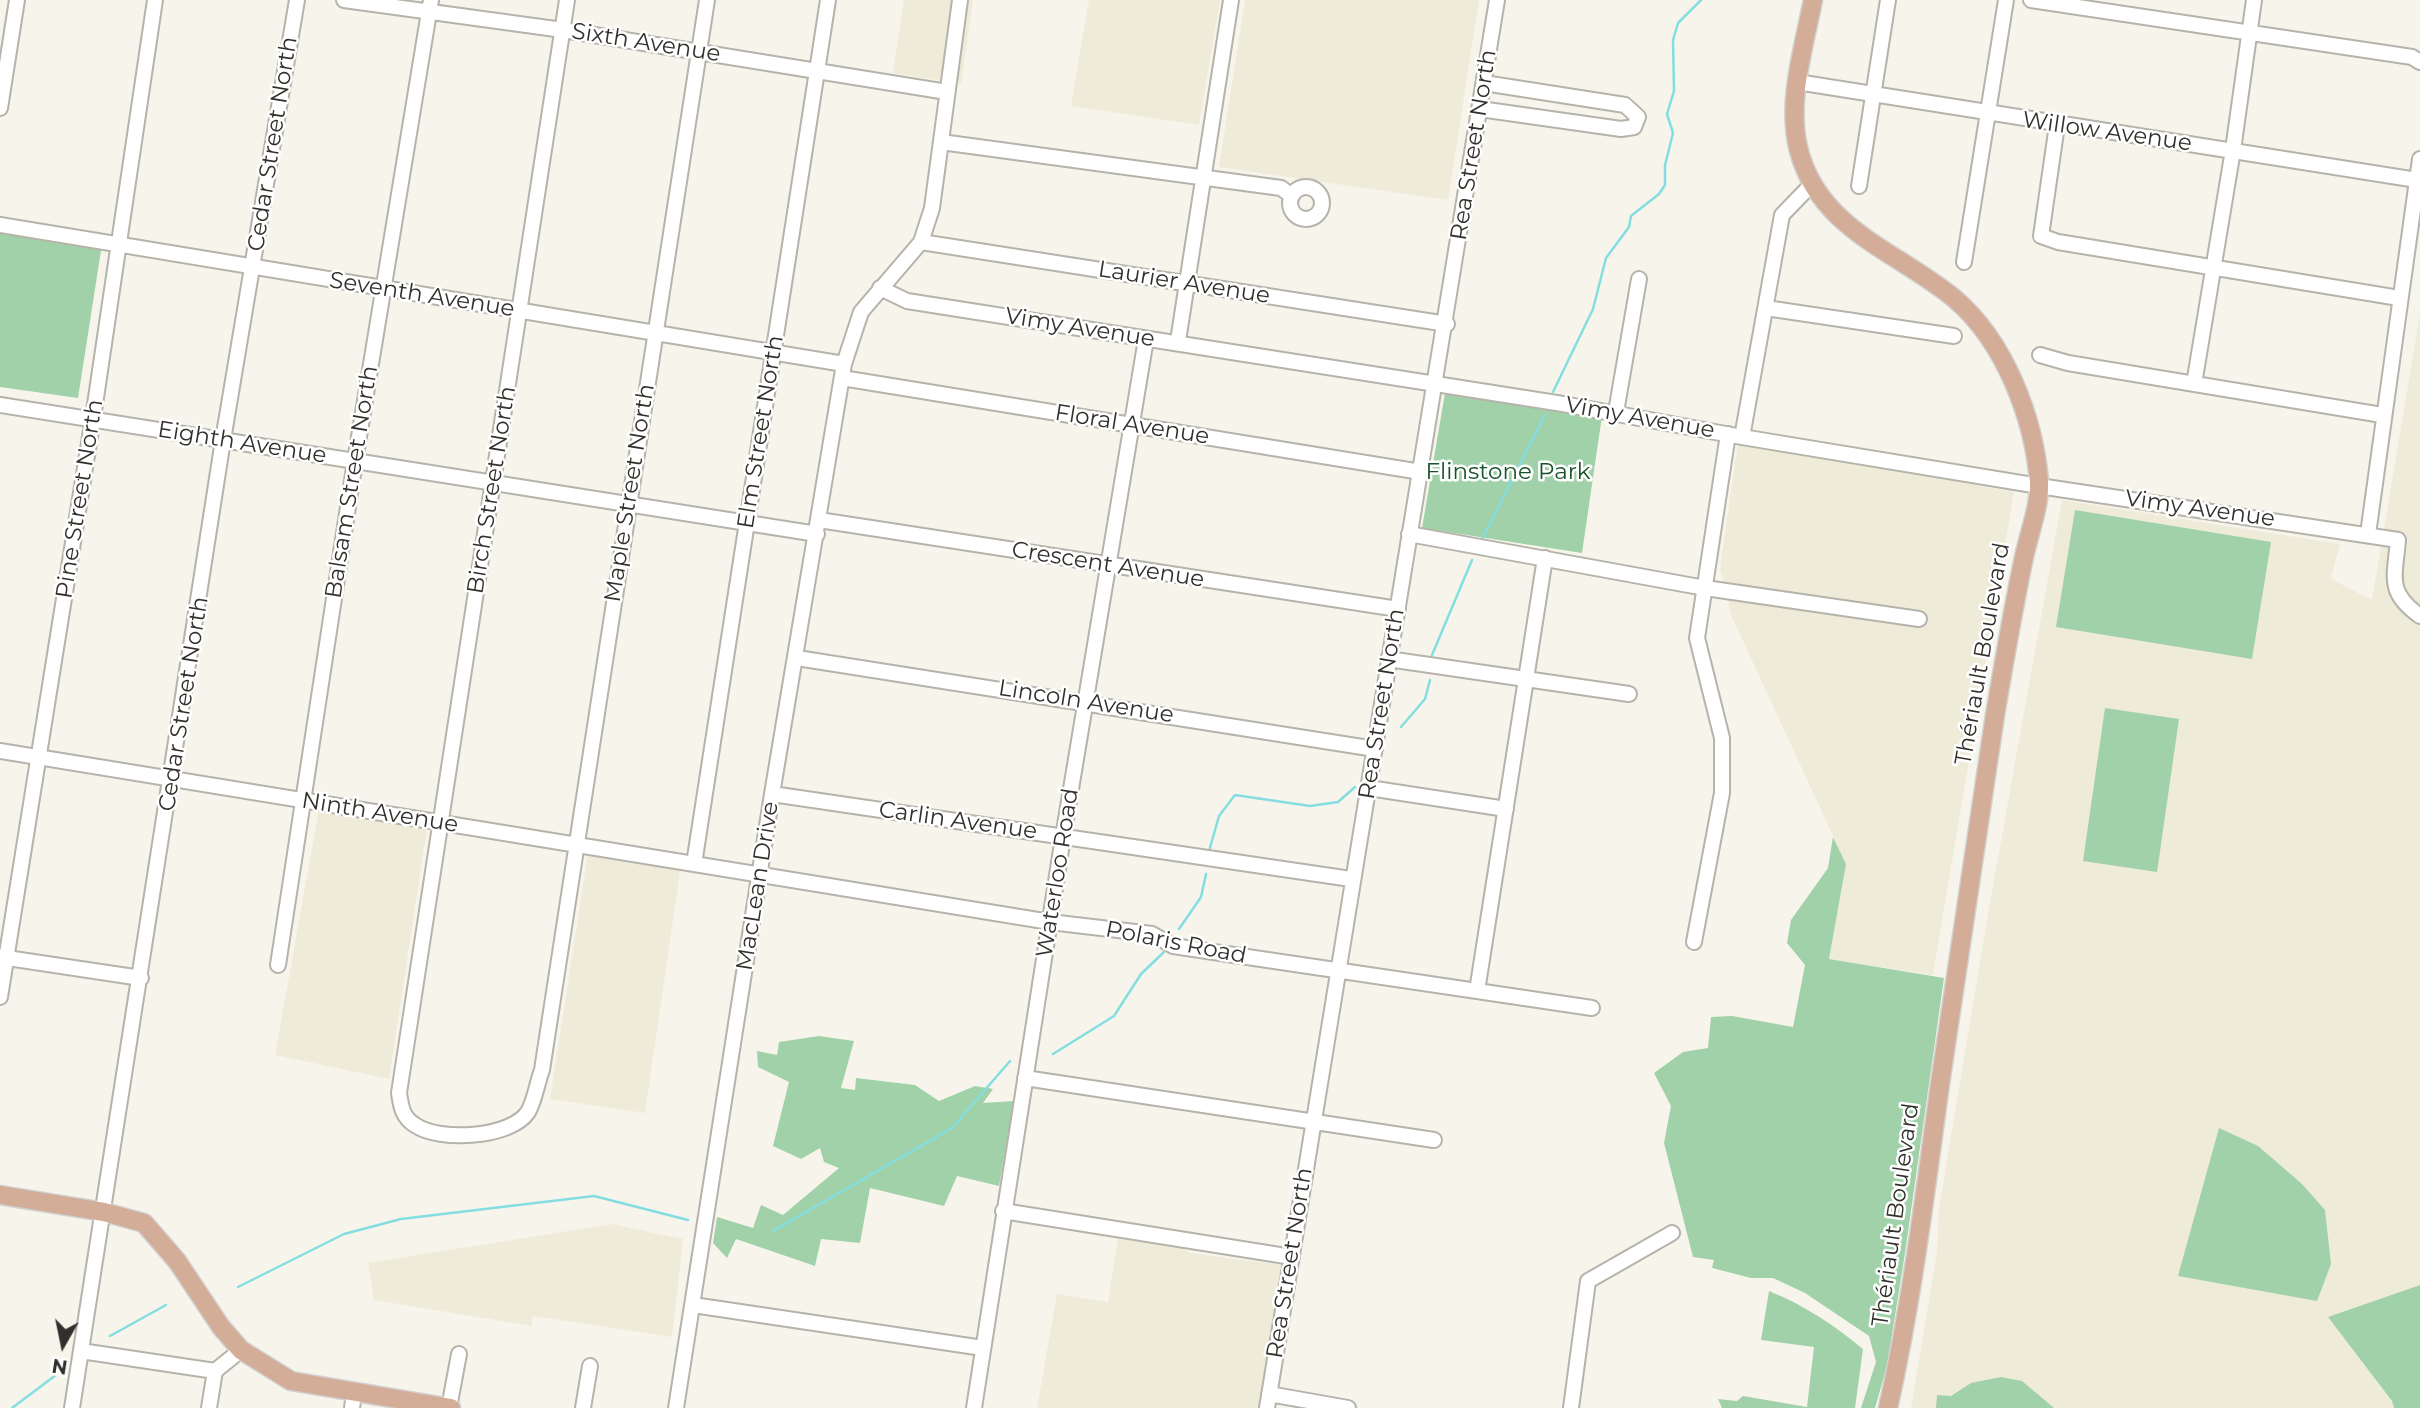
<!DOCTYPE html>
<html>
<head>
<meta charset="utf-8">
<style>
	body { margin:0 }
	#map { position:relative; width:2420px; height:1408px; overflow:hidden; background:#f7f5eb; font-family:Montserrat,sans-serif }
	canvas { display:block }
	.north { position:absolute; left:28px; top:1310px; width:70px; height:70px; -webkit-text-stroke:5px #fff; paint-order:stroke; rotate:189deg; font-size:19px; font-weight:700; line-height:28px; text-align:center; color:#31302c }
	.north::after { content:''; display:block; margin:auto; width:24px; height:32px; background:#31302c; clip-path:polygon(50% 0,100% 100%,50% 72%,0 100%) }
</style>
</head>
<body>
<div id="map">
<canvas width="2420" height="1408"></canvas>
<div class="north">N</div>
</div>
<script>
const ctx = document.querySelector('canvas').getContext('2d');
ctx.lineJoin = 'round';
function fill(path, color) { ctx.fillStyle = color; ctx.fill(path, 'evenodd'); }
function trace(path, color, width, dash) { ctx.strokeStyle = color; ctx.lineWidth = width; ctx.lineCap = dash ? 'butt' : 'round'; ctx.setLineDash(dash || []); ctx.stroke(path); }
function write(font, color, halo, rows, align = 'center') {
  ctx.font = font + ' Montserrat,sans-serif'; ctx.lineWidth = 5; ctx.setLineDash([]); ctx.textBaseline = 'middle'; ctx.strokeStyle = halo; ctx.fillStyle = color; for (const [text, x, y, turn = 0] of rows) {
    ctx.save(); ctx.translate(x, y); ctx.rotate((+turn || 0) * Math.PI / 180); ctx.textAlign = isNaN(turn) ? turn : align; if (halo) ctx.strokeText(text, 0, 0); ctx.fillText(text, 0, 0); ctx.restore();
  }
}
fill(new Path2D(`
	M904,0H973L961,84L893,73Z
	M1089,0H1220L1199,125L1071,106Z
	M1245,0H1479L1448,200L1219,167Z
	M2420,314V1285L2328,1317L2392,1401L2394,1408H1911L1937,1252L1939,1208L1989,908L2062,500L2340,544L2331,579L2372,600Z
	M1738,442L2014,492L1933,975L1829,959L1846,864L1731,615L1720,568Z
	M319,809L427,828L389,1079L275,1055Z
	M588,853L681,865L645,1113L550,1099Z
	M612,1224L683,1239L672,1337L533,1316L531,1326L374,1300L368,1263Z
	M1118,1239L1183,1248L1190,1253L1281,1265L1259,1408H1037L1057,1294L1108,1302Z`), '#eeebd9');
fill(new Path2D(`
	M0,228L102,244L78,398L0,387Z
	M1445,393L1602,416L1582,553L1422,528Z
	M2075,510L2271,542L2252,659L2056,627Z
	M2105,708L2179,719L2157,872L2083,861Z
	M1833,837L1846,864L1829,959L1944,978L1905,1253L1887,1366L1875,1408H1861L1876,1362L1869,1336L1805,1293L1773,1278H1751L1712,1268L1714,1260L1693,1257L1664,1143L1671,1106L1654,1073L1683,1052L1708,1048L1711,1017L1732,1016L1793,1027L1805,965L1787,943L1791,920L1828,868Z
	M819,1036L854,1041L841,1088L855,1090L856,1078L915,1085L939,1101L975,1086L993,1089L983,1103L1014,1101L999,1186L957,1176L944,1206L870,1188L860,1243L821,1239L815,1266L736,1239L727,1258L713,1243L717,1217L753,1228L761,1205L783,1215L839,1168L824,1162L820,1148L801,1159L773,1146L789,1082L758,1067L757,1051L777,1055L779,1042Z
	M2219,1128L2258,1146L2302,1184L2325,1210L2331,1264L2317,1301L2178,1276Z
	M2420,1285V1408H2394L2392,1401L2328,1317Z
	M1769,1291C1804,1305 1834,1325 1863,1349L1855,1408H1722L1718,1399L1737,1401L1743,1396L1807,1407L1814,1347L1761,1340Z
	M2001,1377L2022,1381L2054,1408H1936L1937,1395L1951,1396L1971,1383Z`), '#a1d1a8');
trace(new Path2D(`
	M1553,392L1593,309L1606,258L1629,227L1631,216L1659,194L1665,185V165L1673,133L1667,114L1674,91L1673,40L1678,23L1701,0
	M1482,539L1545,415
	M1432,655L1472,560
	M1401,727L1425,699L1430,680
	M1209,851L1219,816L1235,795L1310,806L1338,802L1355,787
	M1179,929L1201,897L1206,874
	M1053,1054L1114,1016L1141,974L1164,952
	M773,1231L952,1128L1010,1061
	M238,1287L344,1234L401,1219L594,1196L688,1220
	M110,1336L166,1305
	M12,1408L56,1375`), '#84dee1', 2.5);
const minor = new Path2D(`
	M344,0L563,30L947,92
	M567,0L399,1093C401,1106 402,1117 415,1125C439,1142 511,1138 528,1112C535,1100 537,1083 542,1070L707,0
	M2031,0L2412,57L2420,62
	M1797,82L2417,180
	M0,108L17,0
	M1480,109L1621,129L1634,127L1638,117L1625,105L1484,83
	M2057,125L2041,236L2058,242L2399,298
	M941,142L1281,188L1292,196
	M1859,186L1888,0
	M1290 203a16 16 0 1 1 32 0a16 16 0 1 1-32 0Z
	M0,225L844,364
	M921,242L1447,324
	M1964,262L2006,0
	M880,288L907,301L1563,404L1742,437L2039,486L2398,540C2395,577 2386,592 2420,616
	M1766,308L1954,336
	M1178,341L1231,0
	M2040,355L2068,363L2382,415
	M842,378L1421,472
	M2194,384L2233,150L2254,0
	M0,405L817,534
	M1616,412L1639,279
	M1742,437L1782,215L1811,185
	M819,520L1398,609
	M1409,534L1705,588L1919,619
	M2368,534L2420,159
	M797,658L1375,749
	M1388,659L1629,694
	M0,751L1050,922L1152,934L1173,946L1592,1008
	M1369,788L1506,809
	M772,794L1351,879
	M694,864L828,0
	M1694,942L1722,793V738L1697,638L1728,434
	M0,957L141,978
	M278,965L355,461L431,0
	M1477,991L1545,558
	M0,997L93,418L155,0
	M1025,1078L1434,1140
	M1003,1211L1292,1257
	M693,1305L983,1348
	M81,1351L215,1371L241,1350
	M1269,1394L1348,1408
	M72,1408L223,440L297,0
	M209,1408L215,1371
	M352,1408L354,1394
	M449,1408L459,1354
	M583,1408L590,1366
	M676,1408L772,794L844,364L861,312L921,242L932,208L960,0
	M974,1408L1063,837L1146,339
	M1267,1408L1497,0
	M1571,1408L1588,1281L1672,1233`);
const major = new Path2D(`
	M1813,0C1804,47 1786,103 1799,151C1820,230 1897,251 1955,299C2005,342 2034,418 2039,482C2040,505 2029,534 2024,557C2013,609 2004,662 1995,715C1976,838 1958,961 1940,1084C1925,1193 1912,1301 1888,1408
	M0,1195L104,1212L144,1223L177,1261L221,1327L241,1350L291,1381L451,1408`);
trace(minor, '#b5b3aa', 18);
trace(major, '#d2d1d1', 21);
trace(minor, '#fff', 14);
trace(major, '#d4ad99', 18);
write('23px', '#31302c', '#fff', [
	["Sixth Avenue",646,43,9],
	["Willow Avenue",2107,132,8],
	["Cedar Street North",273,144,-81],
	["Rea Street North",1474,145,-81],
	["Laurier Avenue",1184,283,9],
	["Seventh Avenue",422,295,9],
	["Vimy Avenue",1080,328,9],
	["Vimy Avenue",1640,418,10],
	["Floral Avenue",1132,425,9],
	["Elm Street North",761,432,-81],
	["Eighth Avenue",242,443,9],
	["Balsam Street North",352,482,-81],
	["Birch Street North",492,490,-81],
	["Maple Street North",630,493,-81],
	["Pine Street North",80,499,-81],
	["Vimy Avenue",2200,509,8],
	["Crescent Avenue",1108,565,9],
	["Thériault Boulevard",1983,654,-80],
	["Lincoln Avenue",1086,702,9],
	["Cedar Street North",184,704,-81],
	["Rea Street North",1382,704,-81],
	["Ninth Avenue",380,813,9],
	["Carlin Avenue",958,821,8],
	["Waterloo Road",1058,873,-81],
	["MacLean Drive",758,886,-81],
	["Polaris Road",1176,943,11],
	["Thériault Boulevard",1896,1215,-82],
	["Rea Street North",1290,1263,-81]
]);
write('23px', '#175328', '#fff', [
	["Flinstone Park",1508,472]
]);
</script>
</body>
</html>
